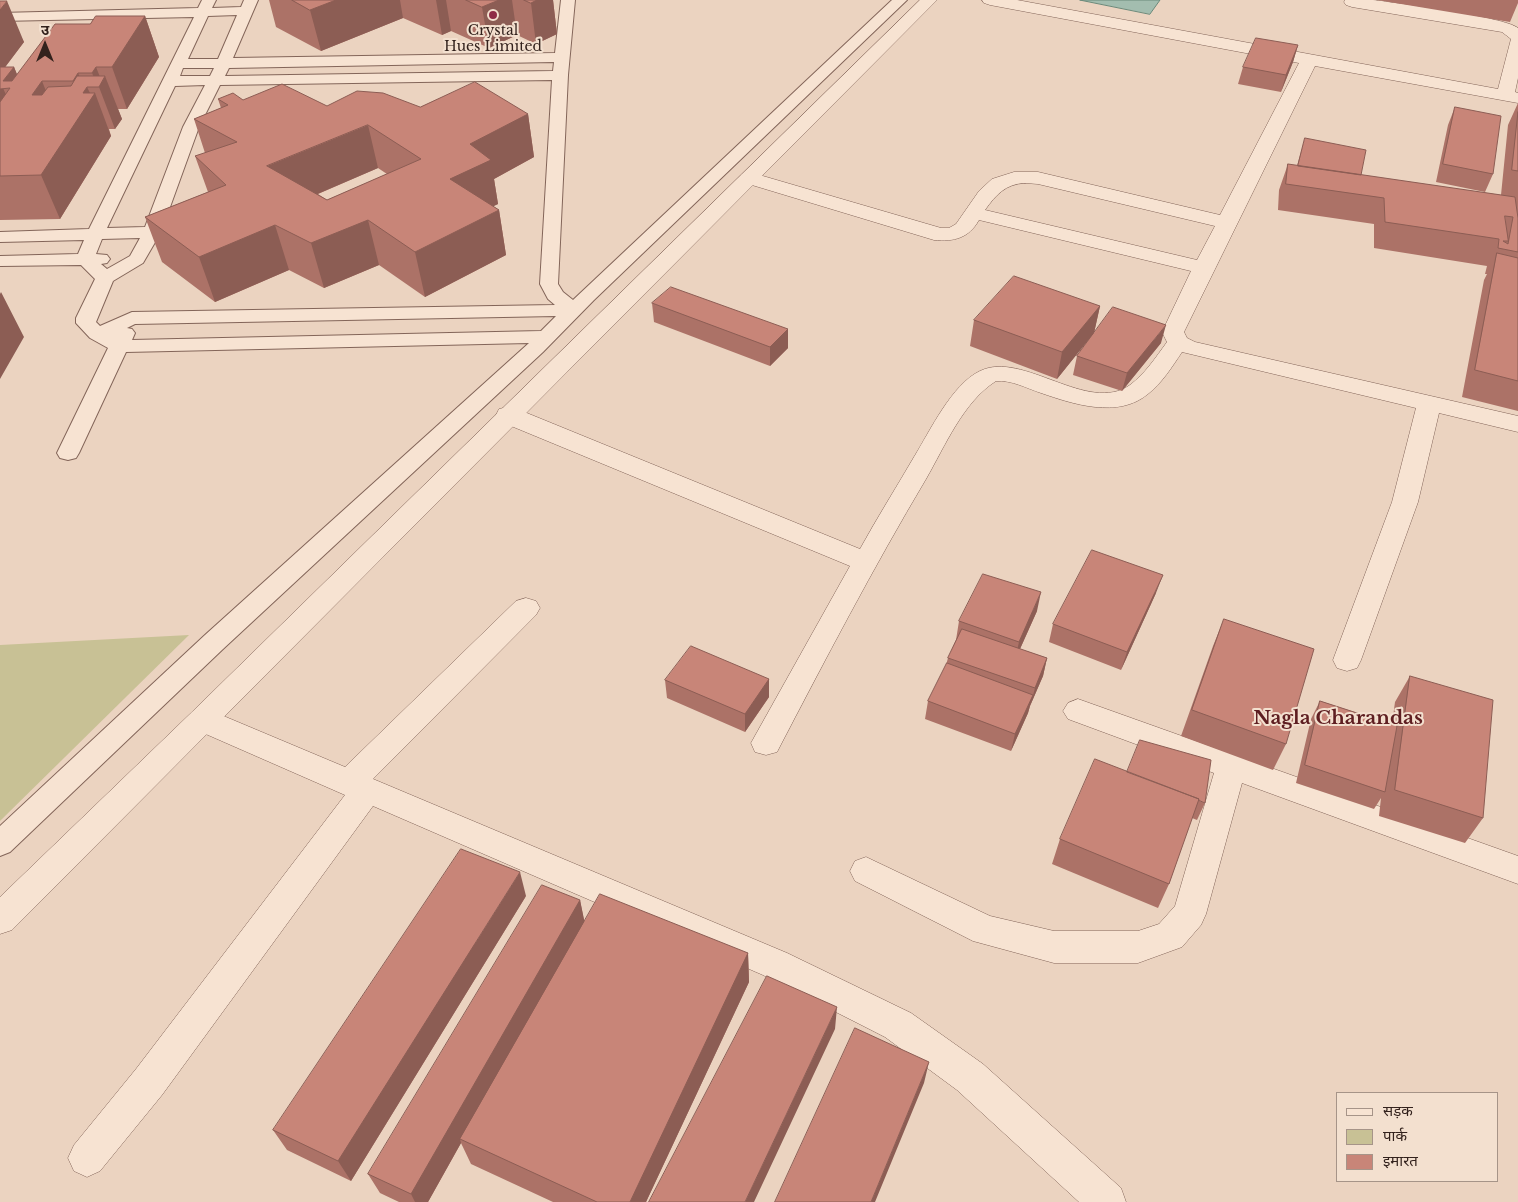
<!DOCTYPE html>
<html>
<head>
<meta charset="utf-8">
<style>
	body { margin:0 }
	#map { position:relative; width:1518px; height:1202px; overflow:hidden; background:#ebd3c0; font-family:"Libre Baskerville","Noto Sans Devanagari",serif }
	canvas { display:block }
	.legend { position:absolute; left:1336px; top:1092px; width:162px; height:90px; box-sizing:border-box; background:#f3e0cf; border:1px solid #a69488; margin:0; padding:6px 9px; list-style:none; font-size:15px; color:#33221d }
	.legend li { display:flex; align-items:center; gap:10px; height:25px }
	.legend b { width:25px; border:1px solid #a69488 }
	.north { position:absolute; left:20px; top:20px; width:50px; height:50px; -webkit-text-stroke:4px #f3e0cf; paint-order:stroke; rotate:0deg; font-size:14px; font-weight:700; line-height:20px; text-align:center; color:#33221d }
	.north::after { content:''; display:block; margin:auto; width:18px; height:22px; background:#33221d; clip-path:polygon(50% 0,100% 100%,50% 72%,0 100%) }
</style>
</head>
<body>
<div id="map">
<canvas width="1518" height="1202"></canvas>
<ul class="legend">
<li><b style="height:6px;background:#f7e3d2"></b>सड़क</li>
<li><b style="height:14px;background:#c8c195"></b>पार्क</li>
<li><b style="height:14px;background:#c88578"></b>इमारत</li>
</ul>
<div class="north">उ</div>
</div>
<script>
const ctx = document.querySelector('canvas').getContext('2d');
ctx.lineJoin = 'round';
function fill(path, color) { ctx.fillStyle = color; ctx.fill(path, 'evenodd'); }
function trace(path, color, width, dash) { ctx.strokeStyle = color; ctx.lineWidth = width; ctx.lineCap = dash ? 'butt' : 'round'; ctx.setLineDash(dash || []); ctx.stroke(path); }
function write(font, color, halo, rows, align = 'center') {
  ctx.font = font + ' "Libre Baskerville",serif'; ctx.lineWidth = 4; ctx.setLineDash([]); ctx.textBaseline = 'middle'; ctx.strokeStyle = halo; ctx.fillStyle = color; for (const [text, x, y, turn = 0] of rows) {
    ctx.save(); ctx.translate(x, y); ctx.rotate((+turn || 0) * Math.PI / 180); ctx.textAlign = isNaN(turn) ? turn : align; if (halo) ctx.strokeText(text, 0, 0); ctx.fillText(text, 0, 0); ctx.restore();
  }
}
fill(new Path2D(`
	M189,635L0,821V645Z`), '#c8c195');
const water = new Path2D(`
	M1080,0H1160L1150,14Z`);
fill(water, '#a3bdaf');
trace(water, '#6b8a7b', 1);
const service = new Path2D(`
	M202,0H216L212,8L241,7L244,0H258L233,58L555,53L561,0H575L568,75L558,284L563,292L573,300L892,0H907L594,300L543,352L223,649L10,852L0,856V826L205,635L529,343L126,352L79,453L76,458L68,460L60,458L57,453L108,348L90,338L76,323V318L95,279L81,265L0,266V256L78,254L84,240L0,242V232L89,229L194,17L0,21V13L198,8ZM237,15L218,59H188L208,16ZM554,62L553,71L225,76L229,68ZM183,68H214L210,76H180ZM552,80L540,284L548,299L555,305L132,312L100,326L96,322L113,281L143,263L161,232L199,127L220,85ZM205,85L183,127L145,227L107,228L175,86ZM140,238L130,256L107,269L101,264L107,263L110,259L107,255L96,254L102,239ZM556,316L541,331L132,340L135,333L132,329L127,328L135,324Z`);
const minor = new Path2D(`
	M982,0H1017L1498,89L1511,39L1502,32L1352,7L1346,5L1344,2L1345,0C1354,0 1364,0 1373,0C1396,3 1505,17 1518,28V78L1515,92L1518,93V103L1315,66L1184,332L1187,338L1195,342L1518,416V432L1439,413L1418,502L1361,660L1357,668L1347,671L1337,668L1333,660L1392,502L1416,408L1182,352C1172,367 1162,383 1148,394C1118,419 1073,404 1041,393C1026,388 1012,380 996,381C963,402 945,446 926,479C873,568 825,660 777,752L766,755L755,752L751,743L850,566L499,421L496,415L499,409L508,407L517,409L860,549C877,518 896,488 914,457C930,431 952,384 980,371C1023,350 1088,415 1130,385C1145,374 1156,357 1167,342L1162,332L1191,271L979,220C969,238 954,242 934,240L742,182L739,178L742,174L749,172L756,174L941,228H949L956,224L979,191L992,179L1014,172H1038L1220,215L1299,63L990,5L984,3ZM1025,183L1038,184L1215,226L1197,260L985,210C996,195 1005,184 1025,183Z
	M526,598L536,601L540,608L536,615L373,779L787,953L911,1013L983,1064L1121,1188L1126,1202H1079L957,1090L885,1037L763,975L373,806L162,1095L100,1171L87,1177L74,1171L68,1158L74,1145L136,1069L345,795L192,728L188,720L192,712L203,708L214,712L345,767L516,601Z
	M1078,699L1518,856V884L1242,783L1206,914L1201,925L1182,947L1138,963H1054L973,941L855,881L850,871L855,861L866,857L990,916L1054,931H1138L1159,924L1175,906L1214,773L1068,719L1063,711L1068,703Z`);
const tertiary = new Path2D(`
	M920,0H937L12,930L0,934V897L192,712Z`);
trace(service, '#836559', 2);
trace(minor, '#836559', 1);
trace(tertiary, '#836559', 1);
fill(service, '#f7e3d2');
fill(minor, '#f7e3d2');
fill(tertiary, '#f7e3d2');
fill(new Path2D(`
	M269,0H553L557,34L536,44L517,35L489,48L451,31L442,35L403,18L321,51L276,27Z
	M1377,0H1518V3L1510,22Z
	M0,1L24,42L5,67H14L17,75L90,24L145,16L159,57L127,109H118L122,119L115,129H109L111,136L60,219L0,220Z
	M1298,45L1293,62L1281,92L1238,84L1243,67Z
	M218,99L243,100L327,106L420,107L528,114L534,157L494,179L498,204L493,206L499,210L506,255L425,297L379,265L324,288L289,270L215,302L162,262L145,217L208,192L195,156L205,153L194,119L221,108ZM378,168L387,174L327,200L318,194Z
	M1518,103V411L1462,397L1484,280L1487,274H1485L1487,266L1374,248V224L1278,210L1279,190L1288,164L1297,166L1305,138L1361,175L1501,195L1508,125Z
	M1455,107L1493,174L1485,192L1436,182L1448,125Z
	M652,303L788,348L770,366L654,322Z
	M1100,306L1094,333L1161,343L1122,391L1073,375L1077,356L1092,335L1057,379L970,346L974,320Z
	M1156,593L1121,670L1049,642L1053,624Z
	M1037,611L1020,649L1047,658L1043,676L1030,706L1028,713L1011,751L925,719L928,701L946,665L948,658L956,640L959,621Z
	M1224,619L1286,744L1273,770L1181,736L1213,646Z
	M1410,676L1483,818L1465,843L1379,816L1381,798L1374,809L1296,783L1311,719L1320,701L1392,724L1395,702Z
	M769,679V697L745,732L667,698L665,680Z
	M1127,772L1205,803L1197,820L1192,818L1169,884L1158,908L1052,864L1060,839Z
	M526,896L351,1181L287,1150L273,1130Z
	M580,900L584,921L748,953L749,982L646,1202H553L471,1164L461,1143L428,1202H399L380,1193L368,1174Z`), '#ac7267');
fill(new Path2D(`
	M336,0H400L403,18L321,51L310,10Z
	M436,0H446L451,31L442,35Z
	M499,0H512L517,35L489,48L482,7Z
	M535,0H553L557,34L536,44L531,3Z
	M7,1L24,42L0,74V10Z
	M145,16L159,57L127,109L112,67Z
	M1298,45L1293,62L1281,92L1286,75Z
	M14,67L32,110L3,81Z
	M96,67L102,82L105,76L122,119L115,129L99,87H98L92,73Z
	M78,73L85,90L87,87L92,97L95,93L111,136L60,219L41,175L84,109L73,81Z
	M42,81L59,124L32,95Z
	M3,88L22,131L0,121V89Z
	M528,114L534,157L494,179L498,204L458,224L450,179L470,144Z
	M368,125L378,168L280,210L267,166Z
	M499,210L506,255L425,297L415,252Z
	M368,220L379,265L324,288L311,243Z
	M275,225L289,270L215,302L199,257Z
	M1,292L24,337L0,379V294Z
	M1100,306L1094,333L1057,379L1062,352Z
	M1166,325L1161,343L1122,391L1127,373Z
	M788,329V348L770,366V347Z
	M1163,575L1156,593L1121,670L1127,652Z
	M1041,592L1037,611L1015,660L1019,642Z
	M1047,658L1043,676L1030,706L1035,688Z
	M769,679V697L745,732V714Z
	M1033,695L1028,713L1011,751L1015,734Z
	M520,872L526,896L351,1181L338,1161Z
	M580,900L585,924L460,1139L461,1143L428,1202H415L411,1194Z
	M748,953L749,982L646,1202H630Z
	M837,1007L835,1029L754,1202H745Z
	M929,1062L924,1083L875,1202H871Z`), '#8c5d54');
const building = new Path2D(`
	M292,0H336L310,10Z
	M466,0H499L482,7Z
	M524,0H537L531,3Z
	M0,1H7L0,10Z
	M96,16H145L112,67H96L92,73H78L73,81H42L32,95H42L48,87L71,86L77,76H105L99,87H87L83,93H95L41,175L0,176V102L10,88L0,89V67H14L3,81H12L55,24H90Z
	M1256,38L1298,45L1286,75L1243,67Z
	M475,82L528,114L470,144L491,160L450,179L499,210L415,252L368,220L311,243L275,225L199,257L145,217L226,185L195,156L237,142L194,119L228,105L218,99L233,93L243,100L282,84L327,106L357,91L383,93L420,107ZM368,125L421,159L327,200L267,166Z
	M1455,107L1501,116L1493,174L1443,164Z
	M1518,112V171L1512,170Z
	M1305,138L1366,150L1361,175L1298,166Z
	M1288,164L1515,197L1518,218V252L1498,248L1499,239L1385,222L1384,198L1286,184ZM1505,216L1513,217L1508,244L1503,241H1508Z
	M1497,253L1518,258V381L1475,370Z
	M1014,276L1100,306L1062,352L974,320Z
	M671,287L788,329L770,347L652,303Z
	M1113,307L1166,325L1127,373L1077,356Z
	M1092,550L1163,575L1127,652L1053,624Z
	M983,574L1041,592L1019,642L959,621Z
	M1224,619L1314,649L1286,744L1192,710Z
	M962,629L1047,658L1035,688L948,658Z
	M691,646L769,679L745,714L665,680Z
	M947,663L1033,695L1015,734L928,701Z
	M1410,676L1493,700L1483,818L1395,790Z
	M1320,701L1397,726L1385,792L1305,765Z
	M1140,740L1211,760L1205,803L1198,800L1199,799L1127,772Z
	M1095,759L1199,799L1169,884L1060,839Z
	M461,849L520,872L338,1161L273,1130Z
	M542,885L580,900L411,1194L368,1174Z
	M600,894L748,953L630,1202H597L460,1139Z
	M767,976L837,1007L745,1202H649Z
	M855,1028L929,1062L871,1202H775Z`);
fill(building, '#c88578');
trace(building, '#8c5d54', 1);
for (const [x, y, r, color] of [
	[493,15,5,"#8f2c46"]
]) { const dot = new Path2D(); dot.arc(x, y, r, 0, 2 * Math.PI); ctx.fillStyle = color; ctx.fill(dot); trace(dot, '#f3e0cf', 2); }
write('14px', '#33221d', '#f3e0cf', [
	["Crystal",493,31],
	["Hues Limited",493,47]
]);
write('bold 19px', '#5e1e21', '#f3e0cf', [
	["Nagla Charandas",1338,719]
]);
</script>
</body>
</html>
